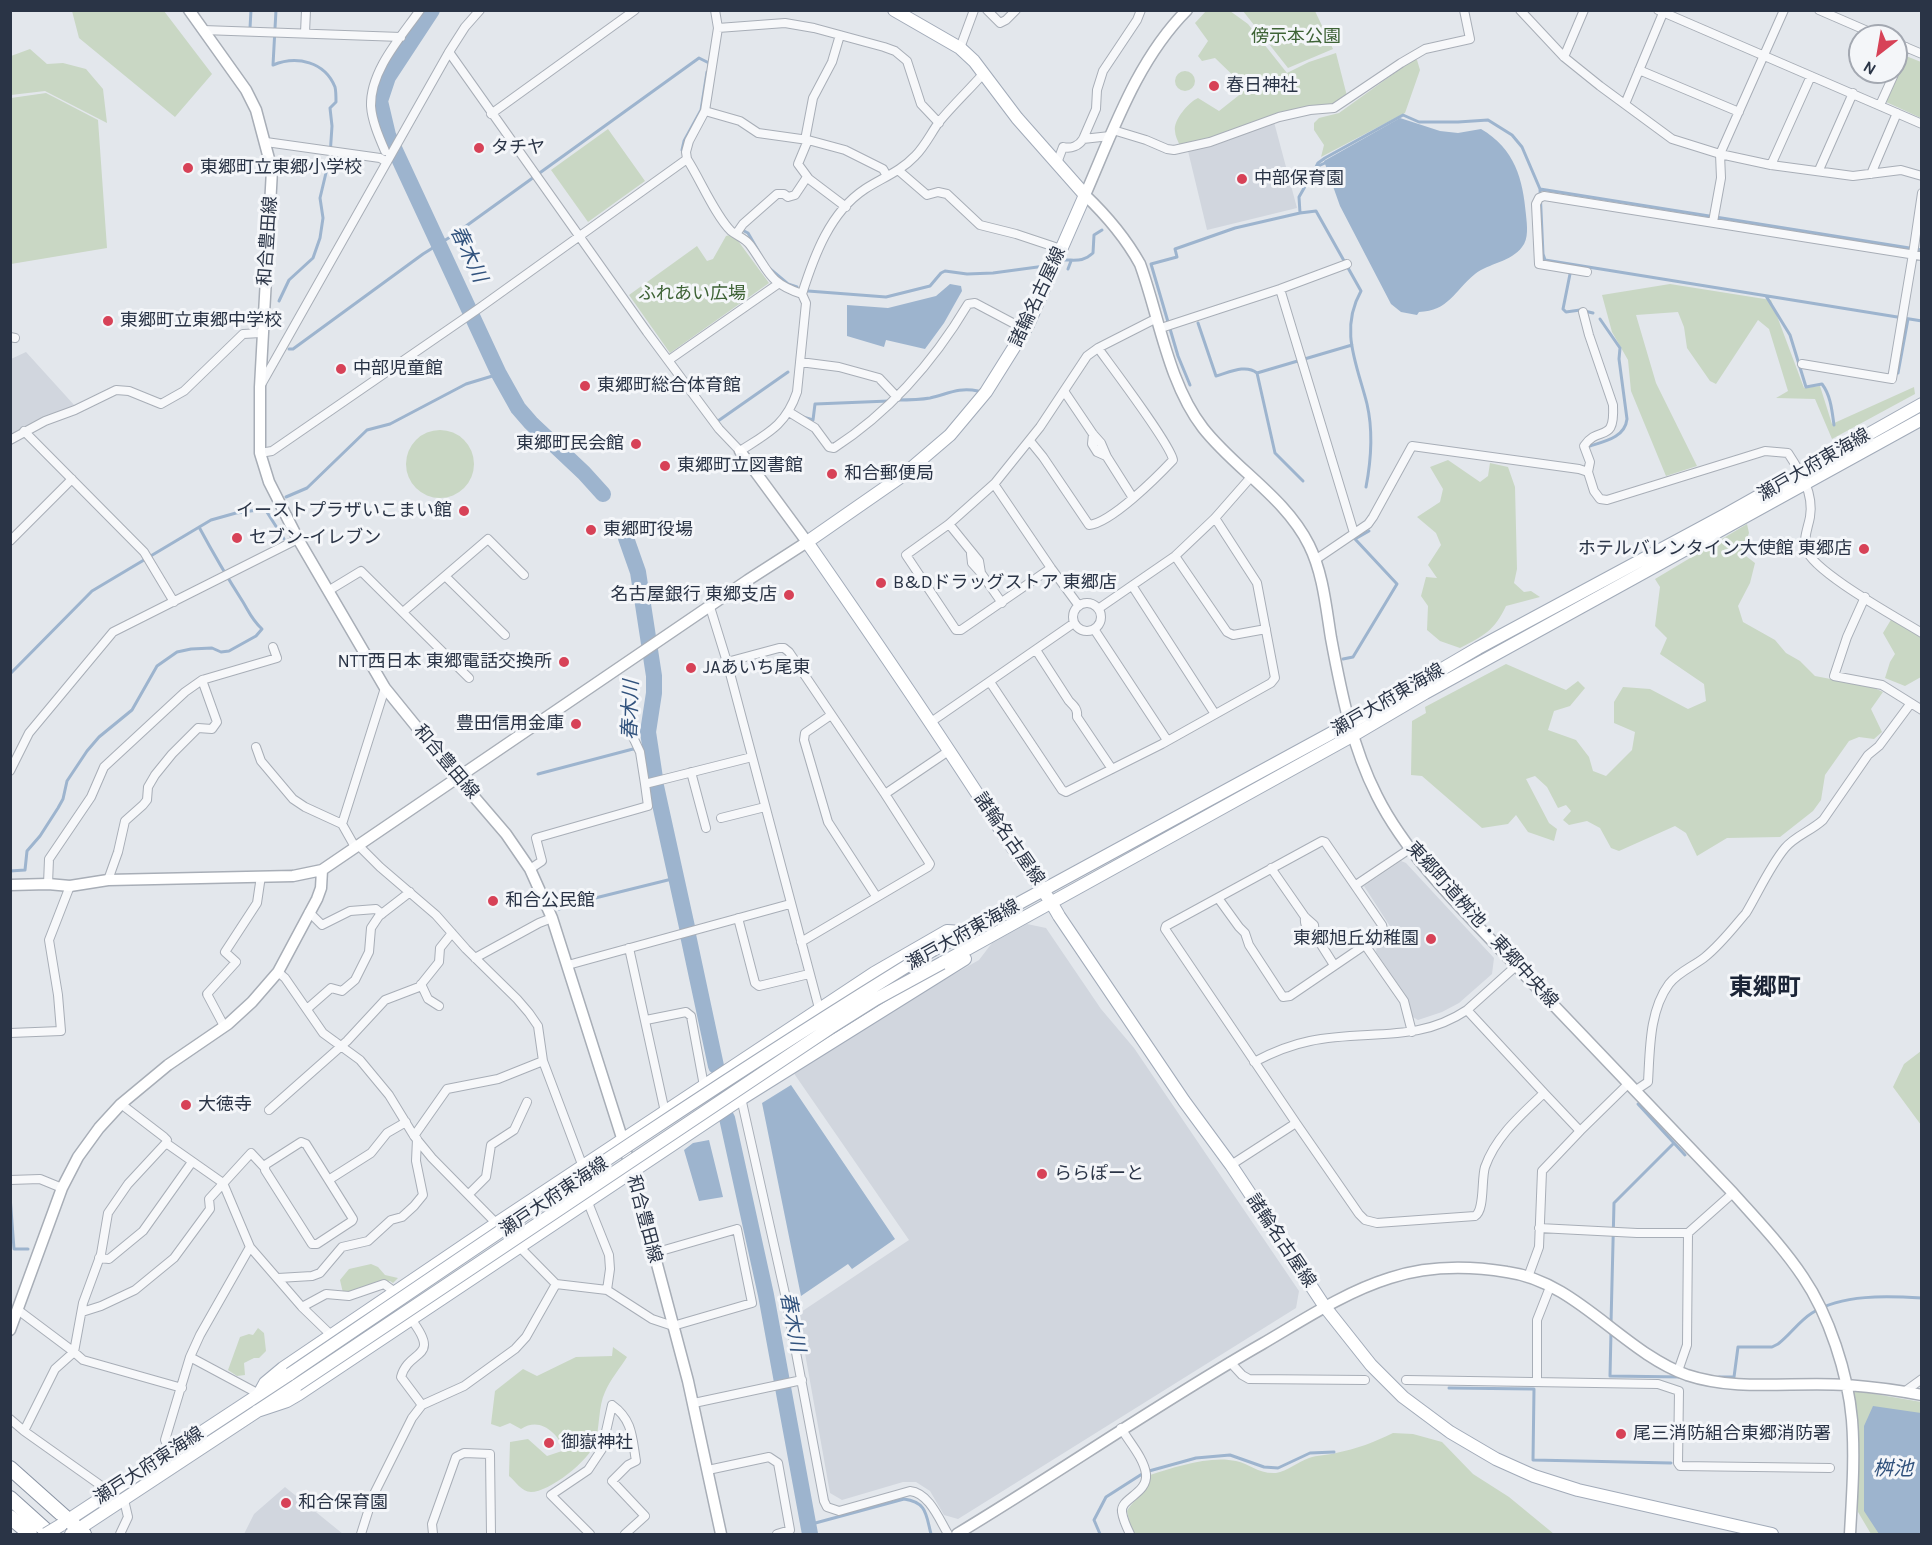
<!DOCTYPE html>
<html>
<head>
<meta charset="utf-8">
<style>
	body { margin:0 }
	#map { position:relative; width:1932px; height:1545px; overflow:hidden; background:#e3e7ec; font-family:Karla,sans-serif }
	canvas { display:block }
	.frame { position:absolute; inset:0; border:12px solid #2a3446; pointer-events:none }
	.north { position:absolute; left:1848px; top:24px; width:60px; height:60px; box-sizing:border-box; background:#f4f6f9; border:2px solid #a3a8b1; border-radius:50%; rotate:211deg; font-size:16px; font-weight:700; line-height:24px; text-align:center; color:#2a3446 }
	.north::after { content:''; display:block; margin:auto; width:21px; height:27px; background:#d74257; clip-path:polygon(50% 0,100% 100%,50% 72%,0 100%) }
</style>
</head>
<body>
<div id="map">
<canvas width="1932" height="1545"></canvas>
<div class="frame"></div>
<div class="north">N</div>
</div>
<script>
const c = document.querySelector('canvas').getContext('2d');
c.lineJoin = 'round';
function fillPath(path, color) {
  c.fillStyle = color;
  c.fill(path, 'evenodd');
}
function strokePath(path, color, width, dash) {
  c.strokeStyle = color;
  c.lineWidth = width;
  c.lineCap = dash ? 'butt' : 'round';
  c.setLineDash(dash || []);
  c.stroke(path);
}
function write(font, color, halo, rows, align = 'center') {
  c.font = font + ' Karla,"Noto Sans JP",sans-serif';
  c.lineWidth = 6;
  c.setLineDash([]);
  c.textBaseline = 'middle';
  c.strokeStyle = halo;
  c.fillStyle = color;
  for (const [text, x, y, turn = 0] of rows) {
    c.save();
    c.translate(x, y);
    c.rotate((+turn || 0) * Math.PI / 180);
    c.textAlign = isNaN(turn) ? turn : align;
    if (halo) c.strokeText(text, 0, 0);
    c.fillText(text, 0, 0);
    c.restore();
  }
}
const built = new Path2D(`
	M1274,122L1297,208L1207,230L1188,151L1217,144Z
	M26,352L75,406L11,437V359Z
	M1401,861L1406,863L1494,958L1492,974L1459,1003L1442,1012L1418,1020L1411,1016L1406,996L1376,952L1377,945L1395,934L1364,886Z
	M1027,924L1046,928L1101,1009L1134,1048L1299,1291L1296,1308L958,1519L944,1515L930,1491L916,1482H903L842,1500L830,1493L798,1314L909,1240L793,1072L903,1003L979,960L992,943Z
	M285,1487L343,1534H244L254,1514Z`);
const green = new Path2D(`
	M72,11H164L212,74L175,117L79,38Z
	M1206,11H1230L1248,24L1287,73L1309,62L1336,53L1347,96L1333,106L1180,146C1178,141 1175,136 1175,131C1173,120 1189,102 1198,98L1219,111L1243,92L1244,86L1215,58L1202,61L1198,56L1208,41L1195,23Z
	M1243,11H1315L1333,49L1288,68Z
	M30,49L47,64L63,63L86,69L103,89L107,123L45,91L11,95V56Z
	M1906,56L1921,62V118L1886,102Z
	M1414,59L1417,60L1420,70L1405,113L1321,157L1324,145L1314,130V123L1319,118L1339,113Z
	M1175 81a10 10 0 1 1 20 0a10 10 0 1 1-20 0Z
	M46,93L98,120L107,248L11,264V98Z
	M608,129L645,181L588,222L551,170Z
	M733,234L769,283L670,353L629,295L697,246L707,261L713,259L726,236Z
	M1670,284L1771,300L1804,388L1820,386L1832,424L1914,387L1915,394L1832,439L1815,399L1776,398L1788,391L1769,329L1758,320L1716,384L1710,381L1687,348L1684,327L1678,312L1636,315L1656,383L1697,466L1666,476L1631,391L1628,360L1612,332L1602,295Z
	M406 464a34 34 0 1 1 68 0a34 34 0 1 1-68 0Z
	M1448,460L1480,482L1488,476L1490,463L1508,467L1515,487L1517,569L1514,583L1524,592L1531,591L1540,597L1506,606C1494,631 1485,635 1460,648L1440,641L1427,630L1428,606L1421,596L1426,577L1437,578L1428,565L1441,545L1436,533L1417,517L1440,502L1443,489L1430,467Z
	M1747,524L1749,533L1742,553L1755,563L1750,583L1738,606L1743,622L1775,640L1786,653L1800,661L1815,676L1872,687L1883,692L1871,709L1882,732L1874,739L1859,737L1849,741L1825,775L1821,800L1813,811L1780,837L1727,838L1697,856L1686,833L1675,826L1619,851L1611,848L1600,828L1587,821L1569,825L1563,820L1571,811L1566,805L1558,808L1547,787L1535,776L1526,779L1549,823L1557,829L1554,841L1528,832L1516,815L1508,824L1482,828L1422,776L1411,775L1412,721L1426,713L1425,707L1506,664L1566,690L1578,681L1585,688L1570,706L1554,711L1548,730L1576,740L1589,757L1593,771L1606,776L1632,750L1635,732L1614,723V702L1623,687L1650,689L1688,709L1706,701L1704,684L1660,654L1667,638L1655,626L1660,587L1655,579Z
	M1892,618L1921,636V677L1905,686L1885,678L1890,662L1895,654L1883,633Z
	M1921,1048L1922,1125H1921L1893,1087L1904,1064L1921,1051Z
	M371,1264L378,1267L385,1275L398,1278L393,1283L390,1281L349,1295L343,1293L340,1280L349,1269Z
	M258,1328L264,1333L266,1351L259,1358H254L244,1363L245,1375L237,1376L228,1370L240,1337L249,1334L253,1335Z
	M613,1347L627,1357C620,1368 610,1380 605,1392C598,1407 600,1427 595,1443C589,1461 549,1492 531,1492C522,1492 515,1481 509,1476L510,1442L528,1439L547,1456L565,1450C557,1433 540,1416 521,1429L510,1423L500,1427L491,1424L495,1391L523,1369L537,1376L576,1357L612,1356Z
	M1852,1390L1921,1402V1534H1871L1858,1512Z
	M1393,1433L1413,1434L1442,1442L1473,1474L1509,1497L1554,1534H1132L1127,1511C1135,1497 1149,1493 1150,1475C1174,1467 1211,1455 1236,1461C1250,1464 1258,1474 1276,1473C1287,1471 1298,1462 1309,1458C1317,1455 1328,1455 1336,1453C1356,1449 1375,1442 1393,1433Z`);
const water = new Path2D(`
	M1400,118L1440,131L1458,133L1481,129C1515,149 1523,179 1526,215C1527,225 1529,239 1522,247C1511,262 1489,263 1475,274C1454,291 1449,311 1419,312L1417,315L1401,312L1391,304L1340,206L1324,161Z
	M950,284L961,286L962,291L944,323L925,349L886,340L884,347L847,336V305L888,308L936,296Z
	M791,1085L895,1239L852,1269L848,1264L801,1296L762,1103Z
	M709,1140L723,1197L699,1201L684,1150L693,1143Z
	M1873,1406L1921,1413V1534H1879L1864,1511V1426Z`);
const stream = new Path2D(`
	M276,10L273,65C297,55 325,62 335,87C336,91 336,97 336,102L330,108L332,126L330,156L320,198L323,218L320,238L313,258L289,280L279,301
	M250,28L251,10
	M682,150L684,141L701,110L707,72
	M1316,167L1318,163L1325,158L1403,115L1419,122H1458L1488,120L1512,135L1522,147L1540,189L1543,254L1545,260L1922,321
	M1540,189L1922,250
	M1300,213L1316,211L1361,291C1339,330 1357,364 1367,404C1373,430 1371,461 1366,487
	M742,230L748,233L759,252
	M1065,260C1077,260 1083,262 1093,253L1094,235L1102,230
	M769,268L788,284L797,287
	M1068,269L1071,261
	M1571,269L1563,309L1566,312L1580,310L1593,313
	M808,291L886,297L930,286L941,273L945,271L967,274L993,273L1045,266
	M1766,296L1790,335L1806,387L1822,384C1831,396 1832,411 1834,425
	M1198,323L1216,376C1230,372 1246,364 1257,373L1275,453L1303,481
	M289,349H293L423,254L455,234L699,58L709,63V65
	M1257,373L1352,345
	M1898,373L1908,319
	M1190,385L1178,356L1151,264L1177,257L1175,249L1235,228L1300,213L1299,197L1316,167L1325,163
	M896,400C907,400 919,400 930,398C948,394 958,387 978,391
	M803,417L813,420L815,404L889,401
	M718,421L788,372
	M1590,446C1606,441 1625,437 1627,419L1619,359L1620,348L1600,319
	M286,497L307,488L367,430L390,424L466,384L499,374
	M1343,659L1353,657L1397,584L1355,539L1369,531
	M10,674L92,591L211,520L236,513L265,509L284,539
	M538,774L633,749L651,750
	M10,871L25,870L27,851L40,836L58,808L63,799L67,781L87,751L99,737L132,710L157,666L177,652L191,649L212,648L221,652L229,651L256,636L262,629C252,620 249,612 243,602C227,577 213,553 199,527
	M559,909L575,903L676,878
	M1638,1104L1685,1155
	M10,1196L14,1249H28
	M1611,1323L1614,1203L1674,1143
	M1611,1332L1610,1376L1683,1377
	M1719,1377H1734L1738,1347H1772L1778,1344C1790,1335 1799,1321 1812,1313C1842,1294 1887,1296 1922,1298
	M1449,1388L1534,1389L1533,1460L1671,1463
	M1149,1471L1196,1458L1230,1455L1264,1467L1278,1468L1310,1453L1334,1452
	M808,1525L904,1499C927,1502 926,1515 931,1534
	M1100,1534L1094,1520L1106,1497L1142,1474`);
const river = new Path2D(`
	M432,10L388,77L380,101L388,135L499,374L518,408L531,423L584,473L603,494
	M626,538L638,572L654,676V693L648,732L655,778
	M656,786L687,927
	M688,935L716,1066
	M727,1118L766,1295L810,1534`);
const street = new Path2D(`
	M715,10L718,28L705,111L689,141L686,152L687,159C700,179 715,215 731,231C737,236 745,238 750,245C769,271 768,283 802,294
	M987,10L1000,23L1006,20L1016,10
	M1520,10L1564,57L1600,86L1672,139L1720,154L1771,165L1853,176L1901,170L1922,176
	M1658,10L1922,124
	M1819,10L1879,36
	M718,28L785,23L814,28L884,47L895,51L907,61L921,104L939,123
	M203,30L401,37
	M305,33L306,10
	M1896,43L1922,54
	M960,48L974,10
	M449,52L647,332L719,429L740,451C768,433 786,425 797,392L806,303L802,294C814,256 830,212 865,189C882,178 901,171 915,156C925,146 931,133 939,122C953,105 969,90 983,74
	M1564,57L1584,10
	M1896,69L1906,47
	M1639,70L1739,112
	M1625,104L1663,13
	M1880,105L1895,72
	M705,111L740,121L758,133L808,140L845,150L883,169L887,176
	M491,114L635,10
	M1113,130L1146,140L1167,149L1174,150L1210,142L1279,117L1310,110L1334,108L1401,63L1425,49L1470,39L1464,10
	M1083,139L1110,136
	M805,140L813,98L832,62L840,35
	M808,140L798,164L809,179L846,207
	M266,142L380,158L387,162
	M385,151C379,137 372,121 371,106C370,71 401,37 420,10
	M1057,163L1063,147C1071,149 1079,146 1083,139L1096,109L1097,90L1103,71L1137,20L1141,10
	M1771,165L1811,76
	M898,170L927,195L938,192L947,194L980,225L1016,234L1061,249
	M1819,170L1853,93
	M1871,174L1897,113
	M1713,222L1721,178L1720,154L1784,10
	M736,234L743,224L777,194H784L788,197L795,195L807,177
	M1587,272L1539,264L1536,204L1539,198L1544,196L1922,256
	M1280,289L1354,533
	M1583,312L1589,335L1613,405C1615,445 1599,424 1584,446L1590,462L1588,472
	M1161,328L1280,289L1347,264
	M10,337L15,338
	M669,360L778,284
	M800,362L839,367L879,378L897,397
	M1802,364L1892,379L1913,254L1922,193
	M262,383L449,52L465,27L480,10
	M1064,391L1093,434L1101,443L1107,457L1133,498
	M789,412L815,428L829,447L834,448C891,411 934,361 968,304L975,303L1026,330
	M24,431L144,552L174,602
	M1093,434L1092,444L1097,452L1106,456
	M10,440L45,421L75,410L116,390L129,391L161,404L184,391L243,334L261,333
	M1030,441L1043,457L1089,525C1111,523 1157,477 1173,460C1171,445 1111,366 1098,348
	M260,453L272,451L478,309L687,159
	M994,484L1051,568
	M949,524L979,561L981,573L1002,603
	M10,541L72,479
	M971,554L972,563L981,573
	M1175,556L1227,632L1233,635L1266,629
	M1315,560L1368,524L1373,517L1412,446L1579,469L1588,472L1594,491L1600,499L1607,500L1765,451L1788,453C1801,473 1814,493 1810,517C1808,528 1803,538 1806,549C1813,572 1898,618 1922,633
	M445,576L505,635
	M1133,587L1215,714
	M328,591L361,571L469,678
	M1865,597L1847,637L1834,676L1882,685L1922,710
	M1073 617a14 14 0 1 1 28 0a14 14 0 1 1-28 0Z
	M1079,606L1051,568L961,630H956L906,555L949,524L995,483L1040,427L1087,356L1098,348L1157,318
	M710,607L727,662L820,1012
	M1098,609L1175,556L1215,518L1251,477
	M403,612L488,539L524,575
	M1094,629L1167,740
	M1036,650L1069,701C1074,706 1078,709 1077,717L1112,769
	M727,662L779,648H784L789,652L885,794L930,864L928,867L801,942
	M202,680L277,658L273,647
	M990,682L1062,790L1066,792L1162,744L1271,683L1275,678L1257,583L1215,518
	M831,715L805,733L804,740L828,822L876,896
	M931,722L1074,623
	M632,735L640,752L645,784
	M256,747L261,761L293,799L305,807L342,824L355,847
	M10,771L29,733L113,632L298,539
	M691,772L706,828
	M885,794L950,750
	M721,818L765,807
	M342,824L385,688
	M358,845L380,867L436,915L466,949L517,999L529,1013L538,1026L543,1061L583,1167
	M1271,868L1305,917L1314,925L1315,935L1334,965
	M530,869L542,861L536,838L648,806L645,784L752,757
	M48,884L49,859L91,797L104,767L185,692L202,680L217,722L212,729L198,728L172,754L155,775L148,787L147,800L143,805L125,821L118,852L108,880
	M1356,885L1411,848
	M1218,898L1239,927L1245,933L1249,945L1283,997L1290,996L1381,934L1383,929L1382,925L1325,842L1322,841L1166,926L1165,929L1296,1123
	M309,912L322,925L350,911L376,909L382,914
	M1305,917C1304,925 1308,931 1315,935
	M738,918L755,983L759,986L809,974
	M1365,945L1404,1001L1412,1032
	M629,948L665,1112
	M475,958L539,923L552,918
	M568,965L790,904
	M278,972L285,978L323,1033L360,1060L389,1095L414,1136L432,1158L556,1284L607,1290L652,1319L673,1326L752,1303L737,1229L654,1253
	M421,984L428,999L439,1006
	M307,1009L331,988L342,991L355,980L369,952L371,928L379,916L410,892
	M1467,1010L1516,966
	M646,1020L686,1012L691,1016L704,1086
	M224,1026L207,994L236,962L225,952L257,903L261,876
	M10,1033L61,1031L58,995L49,940L70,886
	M1254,1062C1273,1052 1290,1045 1310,1041C1367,1029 1416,1044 1467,1010L1544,1093
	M735,1071L785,1294L824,1501L827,1507L839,1511L910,1491C929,1493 939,1519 948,1534
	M1636,1090L1648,1082C1650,1050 1649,1011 1669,984C1678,972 1694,966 1705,957C1721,944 1733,928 1746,913C1758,893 1770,866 1785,848C1795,836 1811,831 1823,820L1868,755L1879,746L1911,703
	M121,1104L164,1137L167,1140L166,1143L223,1183L250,1247L200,1335L190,1357L165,1440L171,1453
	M269,1110L347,1041L385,1000L419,987L439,962L440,948L452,933
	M414,1136L447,1089L498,1079L543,1061
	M301,1142L306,1144L353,1219L352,1221L317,1244H312L265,1170V1165Z
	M1231,1165L1296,1123L1359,1214L1365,1220L1377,1223L1475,1216C1485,1210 1481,1180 1485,1167C1496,1136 1521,1115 1544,1093L1580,1131
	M330,1179L371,1153L387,1133L406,1122
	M10,1180L40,1179L62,1188
	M469,1194L486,1177L491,1145L514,1130L527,1102
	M587,1200L609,1255L610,1269L607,1290
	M1539,1228L1637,1233H1688L1733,1193
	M250,1247L302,1307L326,1294L349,1296L384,1284L395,1292
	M99,1258L109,1259L143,1231L192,1162
	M1528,1277L1539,1247L1542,1171L1580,1131L1628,1084
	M278,1278L312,1276L320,1273L342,1247L368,1241L391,1220L402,1217L414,1206L423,1195L416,1161L417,1139
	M302,1307L331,1335
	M18,1310L74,1352L83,1303L101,1254L108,1213L128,1184L166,1143
	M82,1312L101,1306L135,1290L174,1258L210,1209L209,1199L251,1153L265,1168
	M411,1319C442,1360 409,1348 401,1377L422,1405
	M190,1357L259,1394
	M1230,1362L1242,1375L1249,1379L1365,1380
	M1678,1371L1687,1345L1688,1233
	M1406,1380L1658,1384L1679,1391L1678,1463L1680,1466L1830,1468
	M1537,1382V1320L1550,1287
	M1904,1392L1922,1379
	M694,1403L802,1380
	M10,1419L24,1431
	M1121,1428C1129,1442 1144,1458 1146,1474C1148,1494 1120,1498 1122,1512C1123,1519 1127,1528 1130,1534
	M708,1470L769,1457L778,1463L790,1530L777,1534
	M110,1492L24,1431L55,1369L74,1352L83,1360L182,1388
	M120,1534L128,1517L124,1500
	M361,1534L373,1496L412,1418L422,1405L464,1386L515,1349L526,1337L556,1284
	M433,1534L432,1524L456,1457L464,1453L490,1454L491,1534
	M590,1534L551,1495L588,1470L602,1449L612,1405C633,1420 632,1438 636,1461L628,1465L612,1481L645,1516L625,1534`);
const secondary = new Path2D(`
	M189,10L246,90L256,110L272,170L260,387V453L269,482L298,539L385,688L458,778L506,834L530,869L552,918L623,1141L654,1253L688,1381L721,1534
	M1187,10C1137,60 1113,131 1085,195C1107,216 1125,237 1140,264C1159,316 1168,383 1203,428C1235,469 1285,497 1309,545C1323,573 1326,607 1331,638C1341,692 1352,747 1377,796C1409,860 1472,919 1521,971C1591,1045 1662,1119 1733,1193C1757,1220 1783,1247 1803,1277C1829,1315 1848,1374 1852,1420C1855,1458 1852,1496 1850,1534
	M10,885L48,884L70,886L108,880L293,876L322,870L748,580L807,542L740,451
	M10,1330L62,1188L78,1157L99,1128L121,1104L168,1065L228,1024L252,1002L278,972L317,899L321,888L322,870
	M957,1534C1060,1472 1157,1404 1262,1344C1303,1320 1345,1292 1390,1278C1427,1266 1470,1266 1507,1272C1576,1281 1623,1352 1687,1375C1738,1392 1794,1381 1847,1385C1872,1387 1897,1390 1922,1395`);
const primary = new Path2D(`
	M894,10L960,48L974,61L1017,118L1085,195L1028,325L986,392L950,435L902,476L807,542C873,637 938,732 1000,829C1019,859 1042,885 1059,916L1184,1101L1231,1165L1325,1307L1371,1365L1403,1397L1450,1432L1496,1459L1534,1476L1578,1490L1772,1534
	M933,950L1350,723L1478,648L1725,515L1922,404
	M942,963L1352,736L1425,693L1922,419
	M259,1394L265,1383L283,1368L497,1223L874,973L947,931L963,932
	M257,1411L287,1401L299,1394L741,1099L965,959
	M62,1524L290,1374
	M71,1534L297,1385`);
const highway = new Path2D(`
	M10,1468L84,1534
	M10,1498L50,1534
	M10,1517L30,1534`);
const primaryBridge = new Path2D(`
	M290,1374C502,1230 714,1084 933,950
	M297,1385L830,1028L876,999L942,963
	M46,1534L61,1525`);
const markers = [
	[1214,86,6,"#d74257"],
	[479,148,6,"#d74257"],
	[188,168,6,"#d74257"],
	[1242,179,6,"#d74257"],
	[108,321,6,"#d74257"],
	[341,369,6,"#d74257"],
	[585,386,6,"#d74257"],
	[636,444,6,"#d74257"],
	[665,466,6,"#d74257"],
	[832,474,6,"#d74257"],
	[464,511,6,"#d74257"],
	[591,530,6,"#d74257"],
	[237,538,6,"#d74257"],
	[1864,549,6,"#d74257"],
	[881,583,6,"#d74257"],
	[789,595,6,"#d74257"],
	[564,662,6,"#d74257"],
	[691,668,6,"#d74257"],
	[576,724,6,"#d74257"],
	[493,901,6,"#d74257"],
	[1431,939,6,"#d74257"],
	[186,1105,6,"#d74257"],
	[1042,1174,6,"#d74257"],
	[1621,1434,6,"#d74257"],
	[549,1443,6,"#d74257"],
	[286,1503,6,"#d74257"]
];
const parkNames = [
	["傍示本公園",1296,37],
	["ふれあい広場",692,294]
];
const poiNames = [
	["春日神社",1226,86],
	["タチヤ",491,148],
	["東郷町立東郷小学校",200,168],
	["中部保育園",1254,179],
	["東郷町立東郷中学校",120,321],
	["中部児童館",353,369],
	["東郷町総合体育館",597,386],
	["東郷町民会館",624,444,"right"],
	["東郷町立図書館",677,466],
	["和合郵便局",844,474],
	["イーストプラザいこまい館",452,511,"right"],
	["東郷町役場",603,530],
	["セブン-イレブン",249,538],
	["ホテルバレンタイン大使館 東郷店",1852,549,"right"],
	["B&Dドラッグストア 東郷店",893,583],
	["名古屋銀行 東郷支店",777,595,"right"],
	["NTT西日本 東郷電話交換所",552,662,"right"],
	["JAあいち尾東",703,668],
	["豊田信用金庫",564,724,"right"],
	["和合公民館",505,901],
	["東郷旭丘幼稚園",1419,939,"right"],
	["大徳寺",198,1105],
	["ららぽーと",1054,1174],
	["尾三消防組合東郷消防署",1633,1434],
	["御嶽神社",561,1443],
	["和合保育園",298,1503]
];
const streetNames = [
	["和合豊田線",268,241,-86],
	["諸輪名古屋線",1038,297,-65],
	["瀬戸大府東海線",1814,465,-30],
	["瀬戸大府東海線",1388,700,-30],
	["和合豊田線",446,762,50],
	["諸輪名古屋線",1009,839,55],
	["東郷町道桝池・東郷中央線",1482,925,48],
	["瀬戸大府東海線",963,935,-29],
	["瀬戸大府東海線",554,1197,-34],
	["和合豊田線",644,1219,75],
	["諸輪名古屋線",1281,1241,56],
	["瀬戸大府東海線",149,1466,-33]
];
const waterNames = [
	["春木川",468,254,65],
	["春木川",631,710,-88],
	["春木川",792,1322,79],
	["桝池",1893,1469]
];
const districtNames = [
	["東郷町",1765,988]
];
fillPath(built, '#d1d6de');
fillPath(green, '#c9d7c4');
fillPath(water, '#9db4ce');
strokePath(stream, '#9db4ce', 3);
strokePath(river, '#9db4ce', 16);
strokePath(street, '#a8aeb7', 10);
strokePath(secondary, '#a8aeb7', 13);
strokePath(primary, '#a2abb9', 14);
strokePath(highway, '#8a94a4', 16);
strokePath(street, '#f7f8fa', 8);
strokePath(secondary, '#fff', 10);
strokePath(primary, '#fff', 12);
strokePath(highway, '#fff', 14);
strokePath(primaryBridge, '#a2abb9', 14, []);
strokePath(primaryBridge, '#fff', 12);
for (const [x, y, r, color] of markers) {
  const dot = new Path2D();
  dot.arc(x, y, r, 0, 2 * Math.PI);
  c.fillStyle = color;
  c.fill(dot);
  strokePath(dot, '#f4f6f9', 2);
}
write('18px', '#3e6336', '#f4f6f9', parkNames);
write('18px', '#2a3446', '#f4f6f9', poiNames, 'left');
write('18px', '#2a3446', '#f4f6f9', streetNames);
write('italic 20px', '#31527d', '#f4f6f9', waterNames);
write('bold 24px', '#1c2537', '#f4f6f9', districtNames);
</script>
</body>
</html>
